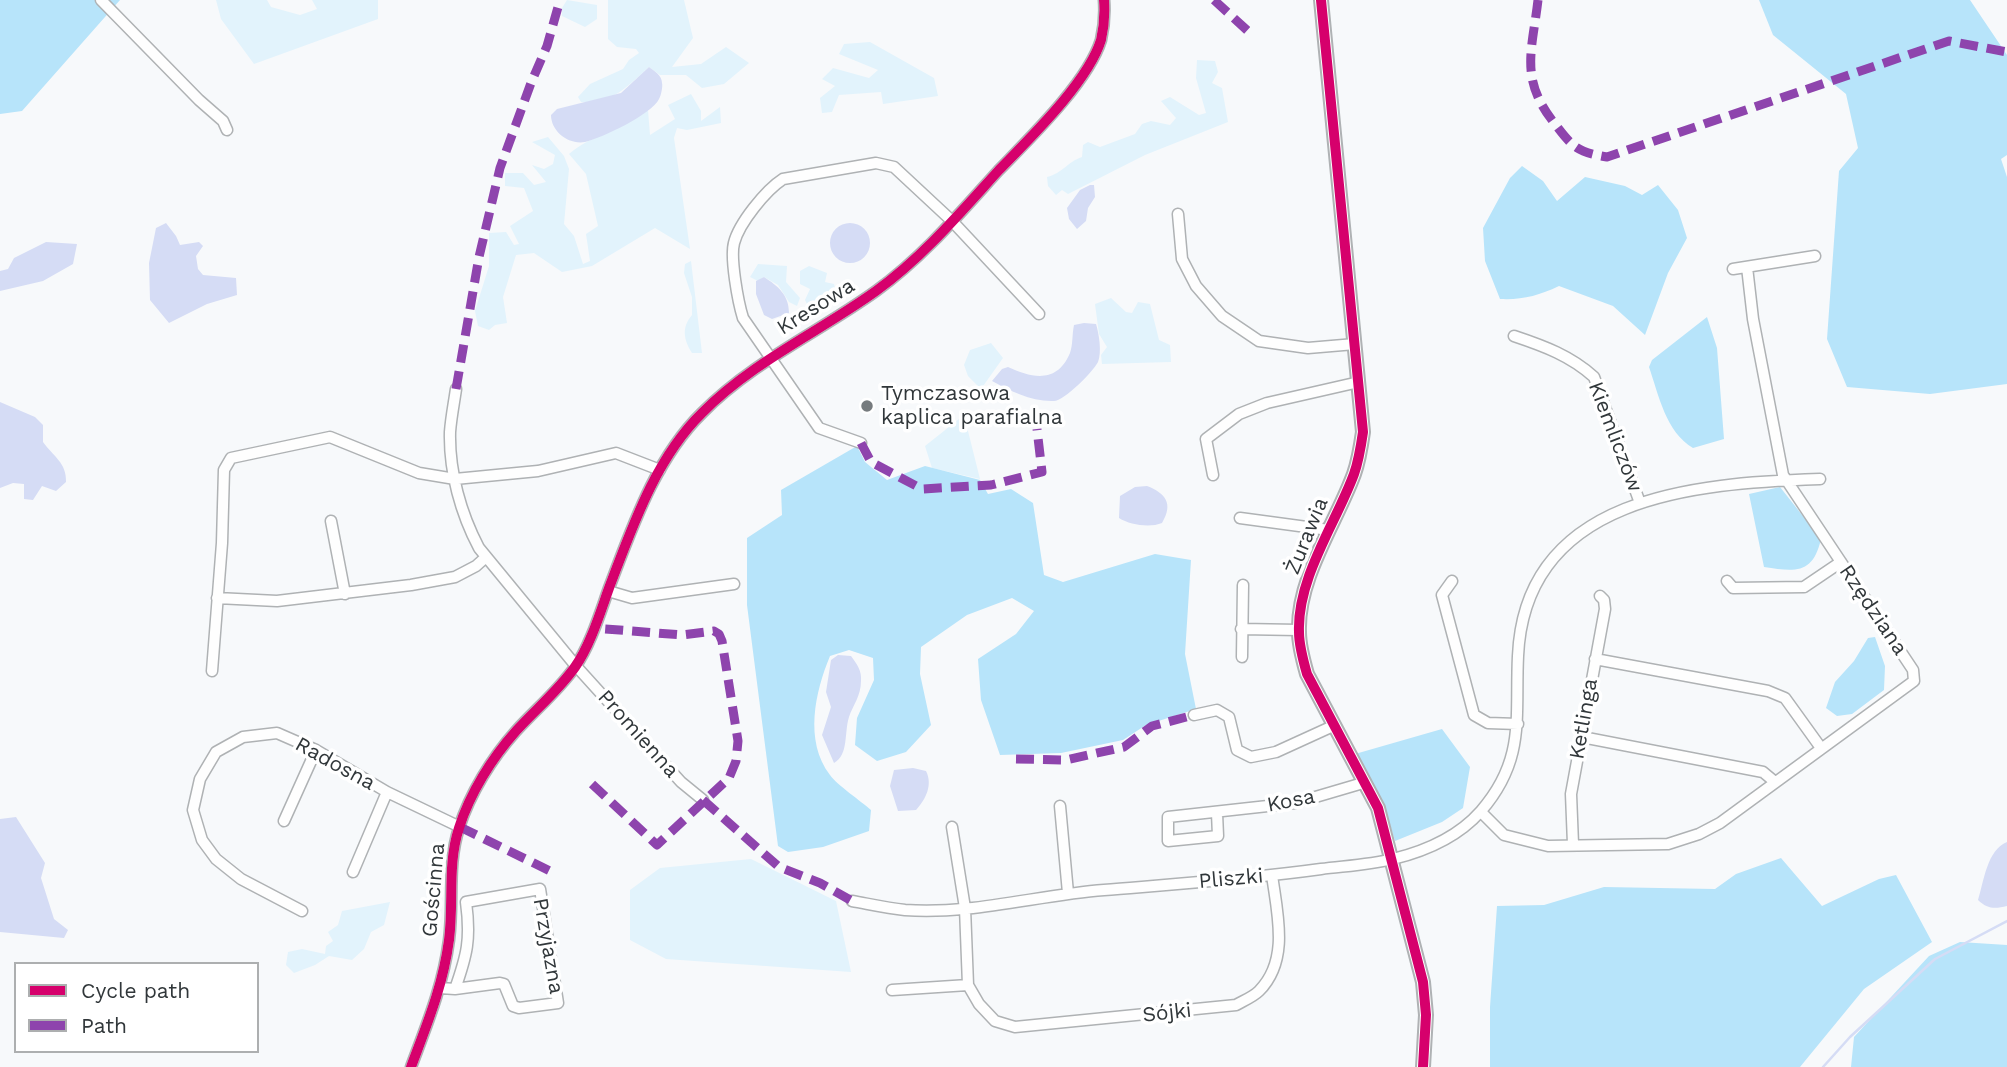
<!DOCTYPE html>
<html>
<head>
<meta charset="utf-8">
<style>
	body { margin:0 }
	#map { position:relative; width:2007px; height:1067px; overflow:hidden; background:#f7f9fb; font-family:"Work Sans",sans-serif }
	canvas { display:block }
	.legend { position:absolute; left:14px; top:962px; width:245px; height:91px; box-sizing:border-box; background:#fff; border:2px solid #adafb0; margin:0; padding:9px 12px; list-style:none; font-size:21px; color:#31373a }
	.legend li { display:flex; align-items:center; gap:14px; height:35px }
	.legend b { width:35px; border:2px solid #adafb0 }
</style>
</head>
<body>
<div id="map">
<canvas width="2007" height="1067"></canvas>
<ul class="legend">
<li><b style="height:9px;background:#d6006c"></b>Cycle path</li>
<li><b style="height:9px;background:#8e44ad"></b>Path</li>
</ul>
</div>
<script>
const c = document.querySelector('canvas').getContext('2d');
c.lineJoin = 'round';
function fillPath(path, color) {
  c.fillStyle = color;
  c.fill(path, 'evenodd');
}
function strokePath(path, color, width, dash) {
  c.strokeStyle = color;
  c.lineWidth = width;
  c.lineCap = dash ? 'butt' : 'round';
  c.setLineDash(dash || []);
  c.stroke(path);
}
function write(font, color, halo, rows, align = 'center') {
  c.font = font + ' "Work Sans",sans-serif';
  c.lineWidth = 7;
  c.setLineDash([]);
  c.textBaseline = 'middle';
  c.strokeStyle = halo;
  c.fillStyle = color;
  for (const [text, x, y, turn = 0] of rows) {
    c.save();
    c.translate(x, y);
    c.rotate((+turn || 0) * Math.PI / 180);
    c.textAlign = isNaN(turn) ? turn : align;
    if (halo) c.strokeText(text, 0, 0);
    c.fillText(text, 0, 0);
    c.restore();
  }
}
const green = new Path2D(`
	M216,0H267L271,7L300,15L317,9L312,0H378V19L254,64L221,19Z
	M567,0L597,5V19L585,27L562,16V8Z
	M608,0H684L693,38L672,67L701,64L726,47L749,63L724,84L702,88L686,75H660L649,67C629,85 610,106 581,102L578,97L590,84L623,69L629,60L639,53L636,49L617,47L608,39Z
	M870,42L934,78L938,96L883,104L881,92L839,95L832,112L822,113L820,98L835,86L822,79L833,68L869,78L878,70L839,54L844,44Z
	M1197,60L1215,61L1218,72L1212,83L1222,88L1228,122L1145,155L1068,194L1062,190L1056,195L1048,186L1047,177C1063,173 1067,162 1082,157L1083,145L1088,142L1100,147L1135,134L1142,124L1151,121L1170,125L1176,118L1161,101L1170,97L1199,115L1206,113L1196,78Z
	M691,94L701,111V121L720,107L721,123L687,130L677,128L674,138L690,249L655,228L592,266L562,272L534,253L516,255L503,297L507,323L495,325L489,330L478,326L475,311L489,266V233L506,232L514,245L519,244L510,226L533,211L524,188L505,186V173H523L534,185L546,182L532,165L544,169L553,164L555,155L532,142L548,137L564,156L569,169L564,224L574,236L583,264L590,261L586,234L598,226L586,174L569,154C592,135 623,127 648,110L650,135L675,119L668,105Z
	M691,261L702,353H692C684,340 681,328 692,315V297L684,273L685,264Z
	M758,264L787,266L786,282L800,298L797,306L789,302L778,285L764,277L758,281L750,277Z
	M809,266L827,273L825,282L834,284L836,293L831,296L834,303L817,313L810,310L805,300L810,289L800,284V271Z
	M1111,298L1126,312L1132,313L1138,302L1150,304L1159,340L1170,345L1171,362L1102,364L1101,355L1107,347L1099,334L1095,304Z
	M991,343L1003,358L981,389L968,376L964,365L970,350Z
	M964,415L980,479L932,468L925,446Z
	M751,859L836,901L851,972L666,959L630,940V890L660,868Z
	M390,902L384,925L371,932L364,949L352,960L329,956L315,965L294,973L286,965L288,952L302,949L325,954L326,946L333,941L328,932L338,925L342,911Z`);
const forest = new Path2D(`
	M0,0H120L22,111L0,114Z
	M1759,0H1970L2007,55V155L2001,159L2007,177V384L1930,394L1847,387L1827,339L1839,171L1858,148L1846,94L1773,35Z
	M1522,166L1543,181L1557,201L1585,177L1625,186L1642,195L1658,185L1678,210L1687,238L1668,273L1645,335L1613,306L1559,286C1538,296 1522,300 1500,299L1485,261L1483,228L1510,178Z
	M1707,317L1717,348L1724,439L1693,448C1666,432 1659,396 1649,367L1652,360Z
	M857,446L865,462L887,480L925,466L980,480L988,494L1011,489L1033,503L1044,575L1063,582L1155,554L1191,560L1185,654L1196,709L1146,725L1123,740L1061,753L1000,755L981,700L978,659L1016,634L1034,611L1012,598L967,615L921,647L920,674L931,725L906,752L877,761L855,745L857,718L874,680L873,658L849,650L830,656C815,692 804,741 830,775C837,785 861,801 871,810L869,831L823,847L788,852L778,846L747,605V538L782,515L781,490Z
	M1780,487L1821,539C1813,574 1796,572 1764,567L1749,494Z
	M1875,637L1885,666L1884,690L1852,714L1837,716L1826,708L1835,682L1854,661L1868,638Z
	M1442,729L1470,767L1463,808L1442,822L1395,841L1383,802L1355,754Z
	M1781,858L1822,906L1879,879L1896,875L1932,942L1864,989L1800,1067H1490V1007L1497,906L1544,905L1604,887L1715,889L1736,874Z
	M1960,942L2007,945V1067H1851L1854,1037L1929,956Z`);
const water = new Path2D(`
	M649,67C654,71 662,75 662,83C663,86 661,96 659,99C652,114 602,138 585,142C568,145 551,131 551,115L557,109L621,93Z
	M1090,185H1094L1095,197L1088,208L1086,221L1077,229L1069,219L1067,208L1080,190Z
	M830 243a20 20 0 1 1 40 0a20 20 0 1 1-40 0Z
	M166,223L176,236L180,245L199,242L203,246L196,256L198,269L203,275L236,278L237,295L207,304L169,323L150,300L149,263L156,228Z
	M46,242L77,244L73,264L43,281L0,291V271L8,269L14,258Z
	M764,277C778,286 789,295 789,313L772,319L764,315L756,294V281Z
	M1084,323L1096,324C1099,334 1102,352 1098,362C1093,372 1064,401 1054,401C1032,402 1010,391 992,381L1002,369L1008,367C1032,378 1057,384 1070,353C1073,345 1072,334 1074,325Z
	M0,402L35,417L43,425V442C53,456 67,463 66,482L56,491L42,486L33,500L24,499V484L13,483L0,488Z
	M1147,486C1165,493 1174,503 1162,523C1150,528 1130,525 1119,518L1120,496L1135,487Z
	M838,655L851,656C857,664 862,671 861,681C861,696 853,705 849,717C844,732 849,755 834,763L822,735L831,707L826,692L831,660Z
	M913,768L926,771C933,785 926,799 916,810L898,811L890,786L894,770Z
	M16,817L45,863L41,878L54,919L68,930L64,938L0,932V819Z
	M2007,842V906C1995,909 1987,909 1978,900C1984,881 1987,850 2007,842Z`);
const stream = new Path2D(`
	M1823,1067L1850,1037L1935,959L2007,921`);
const minor = new Path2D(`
	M101,0L199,100L223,121L227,130
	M1178,214L1182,259L1196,286L1222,316L1259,341L1308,348L1355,344
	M1733,269L1815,256
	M1514,336C1544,346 1571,356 1594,377L1640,503
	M456,389C454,403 451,418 450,432C449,472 461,514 479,548L576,666L681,782L703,800
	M861,443L819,428L743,318C738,302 730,258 734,243C739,223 766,190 783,179L876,163L894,167L952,221L1039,314
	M1213,475L1206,439L1239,414L1267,403L1359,382
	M1240,518L1329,530
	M331,521L345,594
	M1452,581L1442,595L1474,715L1488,723L1518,724
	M1727,581L1733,588L1804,587L1841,562
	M608,591L632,598L734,584
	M217,598L277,601L411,585L455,577L476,566L486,557
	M1241,629L1299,630
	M1242,657L1243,585
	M1595,659L1768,691L1785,698L1821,748
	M212,671L222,543L224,470L231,458L330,437L419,473L455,479L538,471L616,453L660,470
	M1194,715L1217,710L1229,717L1237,750L1251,757L1276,752L1333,726
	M1582,737L1763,772L1775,782
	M1060,806L1068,893
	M1481,812L1504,835L1548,846L1668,844L1699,834L1720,823L1914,681L1913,670L1783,475L1753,319L1747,267
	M1217,813L1218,836L1168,841V817L1295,803L1363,783
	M284,821L316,750
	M952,827L965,908L968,985L979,1004L995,1021L1015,1027L1236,1005C1243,1001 1253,997 1259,991C1290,960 1277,913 1272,875
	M1573,844L1571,794L1605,609L1604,600L1600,596
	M353,872L387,792
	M852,901C869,904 887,908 905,910C971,915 1038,895 1104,890C1176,884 1249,879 1321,869C1344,866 1369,865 1393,859C1426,851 1459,836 1481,811C1526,759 1515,717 1518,656C1525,496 1695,483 1820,479
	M302,911L241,879L216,859L202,840L193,810L200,779L216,752L243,737L277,733L316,750L387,792L460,827
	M440,988L455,989C467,955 471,939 466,902L540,889L558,1003L519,1008L513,1006L504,984L500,983L455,989
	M892,990L968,985
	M411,1067C427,1024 443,986 449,940C454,902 447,865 459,828C470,793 492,758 516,731C535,710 558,691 575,667C590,646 600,613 609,588C632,528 655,459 702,413C752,362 819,332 876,291C923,257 960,213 999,170C1030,138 1088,82 1101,40C1104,27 1105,13 1104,0`);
const tertiary = new Path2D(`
	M1321,0L1363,432C1361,446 1359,460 1354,474C1336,523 1297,578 1299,632C1299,646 1303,660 1307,674L1378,808L1423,982L1426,1015L1423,1067`);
const quiet = new Path2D(`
	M1214,0L1249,32
	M1538,0C1532,52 1519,79 1555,124C1573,148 1578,152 1607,157L1949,41L2007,52
	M456,389L479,257L500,168L531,83L547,46L560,0
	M861,443L871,462L922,489L991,485L1042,472L1037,429
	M1016,759L1066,760L1124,747L1152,726L1194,715
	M592,784L657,845L729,778L736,761L738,741L722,641L719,634L714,631L682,635L594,628
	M703,800L779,867L820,883L852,901
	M460,827L550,871`);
const cycleway = new Path2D(`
	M1321,0L1363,432C1361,446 1359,460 1354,474C1336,523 1297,578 1299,632C1299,646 1303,660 1307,674L1378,808L1423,982L1426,1015L1423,1067
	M411,1067C427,1024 443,986 449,940C454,902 447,865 459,828C470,793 492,758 516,731C535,710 558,691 575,667C590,646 600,613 609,588C632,528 655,459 702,413C752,362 819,332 876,291C923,257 960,213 999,170C1030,138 1088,82 1101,40C1104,27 1105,13 1104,0`);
const markers = [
	[867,406,7,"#767b7e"]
];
const streetNames = [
	["Kresowa",816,307,-32],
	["Kiemliczów",1615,437,69],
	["Żurawia",1307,536,-68],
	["Rzędziana",1873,610,56],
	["Ketlinga",1584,719,-80],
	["Promienna",638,734,48],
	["Radosna",335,764,29],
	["Kosa",1291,801,-11],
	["Pliszki",1231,879,-5],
	["Gościnna",434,890,-85],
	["Przyjazna",548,946,80],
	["Sójki",1167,1013,-6]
];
const poiNames = [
	["Tymczasowa",881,394],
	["kaplica parafialna",881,418]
];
fillPath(green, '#e2f3fc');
fillPath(forest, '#b7e4fa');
fillPath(water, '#d5dcf5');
strokePath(stream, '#d5dcf5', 2.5);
strokePath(minor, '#afb2b4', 13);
strokePath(tertiary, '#afb2b4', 16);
strokePath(minor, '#fefefe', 10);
strokePath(tertiary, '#fefefe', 12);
strokePath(quiet, '#8e44ad', 9, [18, 9]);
strokePath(cycleway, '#d6006c', 10);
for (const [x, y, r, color] of markers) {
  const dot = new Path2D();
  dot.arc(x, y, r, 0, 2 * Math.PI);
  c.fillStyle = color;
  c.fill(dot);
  strokePath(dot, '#fff', 2.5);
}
write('21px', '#31373a', '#fff', streetNames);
write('21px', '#31373a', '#fff', poiNames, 'left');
</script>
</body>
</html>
